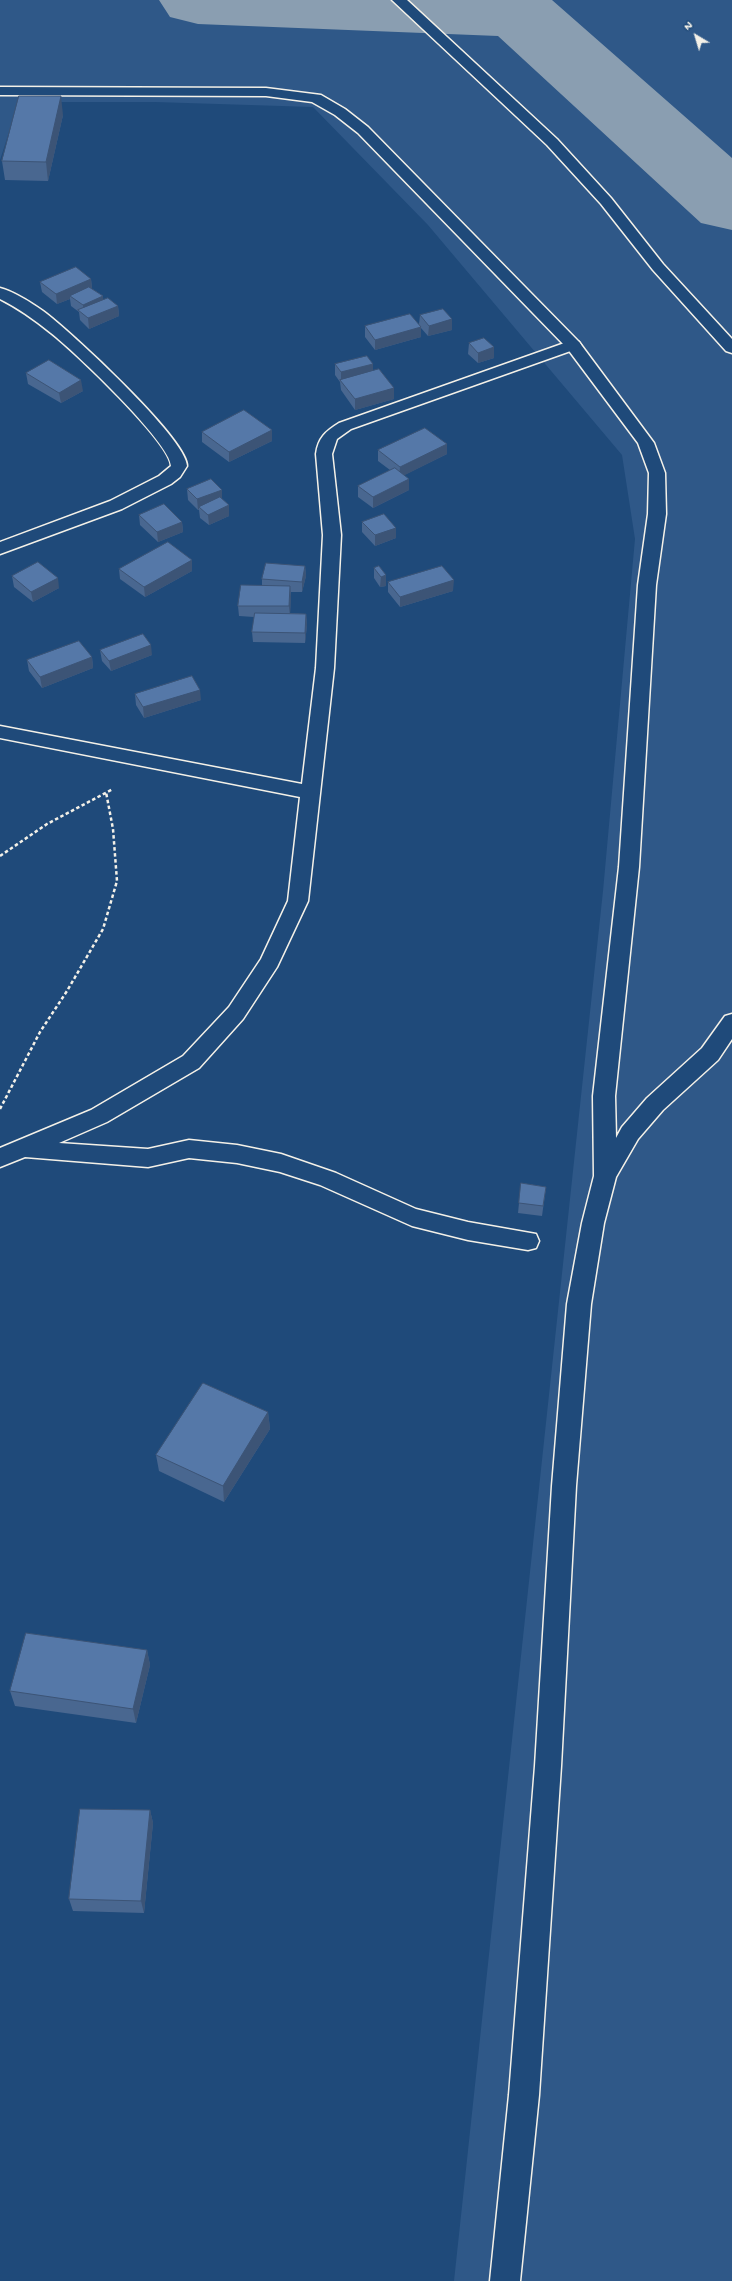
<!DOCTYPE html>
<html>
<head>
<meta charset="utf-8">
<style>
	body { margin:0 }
	#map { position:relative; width:732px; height:2281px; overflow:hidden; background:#1f4a7a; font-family:"Gochi Hand",sans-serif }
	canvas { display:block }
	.north { position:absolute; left:676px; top:16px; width:40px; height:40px; -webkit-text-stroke:3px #1f4a7a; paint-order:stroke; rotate:322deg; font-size:11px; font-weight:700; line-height:16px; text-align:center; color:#f4f1e8 }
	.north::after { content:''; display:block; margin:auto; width:14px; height:18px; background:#f4f1e8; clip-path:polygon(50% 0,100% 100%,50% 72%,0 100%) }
</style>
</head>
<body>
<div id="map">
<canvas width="732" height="2281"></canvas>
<div class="north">N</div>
</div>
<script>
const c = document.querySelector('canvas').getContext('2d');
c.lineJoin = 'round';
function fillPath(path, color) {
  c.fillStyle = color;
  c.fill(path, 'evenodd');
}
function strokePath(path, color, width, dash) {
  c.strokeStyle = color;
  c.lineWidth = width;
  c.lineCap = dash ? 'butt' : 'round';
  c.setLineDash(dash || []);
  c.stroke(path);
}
const built = new Path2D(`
	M0,0H732V2281H454L603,891L635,539L622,455L428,225L313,107L155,102H19L0,160Z`);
const taxiway = new Path2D(`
	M159,0H552L732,158V230L701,223L498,36L198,24L170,17Z`);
const path = new Path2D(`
	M0,856L47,824L113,789
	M0,1109L40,1032L67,991L103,929L117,881L113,829L106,792`);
const lane = new Path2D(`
	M392,0H407L557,139L611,198L663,264L732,339V353L726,351L653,270L601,204L547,145Z
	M0,87L266,88L321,95L345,109L368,127L579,342L654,443L665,473L666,514L656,585L639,867L615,1096L616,1138L622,1127L647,1098L702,1048L725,1016L732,1014V1039L718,1060L663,1110L638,1139L616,1177L604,1223L591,1304L576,1486L561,1766L539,2095L520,2281H490L509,2095L535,1766L552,1486L567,1304L582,1223L594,1176L593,1096L619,867L638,585L648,514L649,473L638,443L567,348L358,133L335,115L312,102L266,96L0,95Z`);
const street = new Path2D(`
	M0,288C15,292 30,302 43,311C69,330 187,439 187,466L180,477L171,484L122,509L0,554V542L110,501L159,476L171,466C171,443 73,350 51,333C35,320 18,308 0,299Z
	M573,340L579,342L581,345L579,348L351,429L337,439L332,454L341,535L334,668L308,901L277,967L243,1019L199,1068L107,1122L59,1143L148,1149L189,1140L237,1145L281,1154L336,1173L416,1209L468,1222L536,1234L539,1241L536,1248L528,1250L468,1240L412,1226L320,1185L280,1172L237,1163L189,1158L148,1167L25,1157L0,1167V1148L91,1110L183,1056L229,1007L261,959L288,901L300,797L0,738V726L302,784L316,668L323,535L316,454C318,438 326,431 339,423Z`);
const wall = new Path2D(`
	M63,115L48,181L5,180L2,161Z
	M91,279L92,289L103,296V300L118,306L119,316L89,329L80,320L79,312L71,306L70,299L57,304L42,292L40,282Z
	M420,315L452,330L428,336L421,328V337L375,350L365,337V326L419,324Z
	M469,343L494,347V358L478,363L468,354Z
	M335,364H373V371L394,399L355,410L341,390L340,382L335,375Z
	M26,373L83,391L61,403L28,384Z
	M202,432L272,441L229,462L202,442Z
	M447,444V454L404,475L409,490L373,508L358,497V486L390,470L378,461V450Z
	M187,489L222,490V500L229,505V516L209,525L200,518L199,510H198L188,500Z
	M139,515L182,522L183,532L158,542L140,525Z
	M362,522L396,538L375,546L362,532Z
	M305,566L306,576L302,592H291L290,613L306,614L307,625L305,643L253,642L252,632L254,617L239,616L238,606L262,586V579Z
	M374,568L386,575V586L380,587L374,578Z
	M119,569L192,571L145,597L120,579Z
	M12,576L59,588L33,602L14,587Z
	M388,582L453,591L400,607L388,592Z
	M100,650L152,655L111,671L102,661Z
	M92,657L93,668L42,688L29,671L27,660Z
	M135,694L201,700L144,718L136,705Z
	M521,1183L546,1187L542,1216L518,1213Z
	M268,1412L270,1429L224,1502L159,1471L156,1455Z
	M147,1650L150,1665L136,1723L15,1706L10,1691Z
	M150,1810L153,1823L144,1913L73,1911L69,1899Z`);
const shadedWall = new Path2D(`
	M61,96L63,115L48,181L46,162Z
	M91,279L92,289L70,296V299L57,304L56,294Z
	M103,296L104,307L84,315L83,305Z
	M118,306L119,316L89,329L88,318Z
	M452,319V330L428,336L429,326Z
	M421,327V337L375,350V340Z
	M494,347V358L478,363V353Z
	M373,364V374L341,381V372Z
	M81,380L83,391L61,403L59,393Z
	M394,388V399L355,410V399Z
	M272,430V441L229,462V452Z
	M447,444V454L399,478L400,467Z
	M409,479V490L373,508V497Z
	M222,490V501L199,507V509L198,510L197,499Z
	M229,505V516L209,525L208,515Z
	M182,522L183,532L158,542L157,532Z
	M396,528V538L375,546V535Z
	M192,560V571L145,597L144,587Z
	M305,566L306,576L302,592V582Z
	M386,575V586L380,587L381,577Z
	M58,578L59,588L33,602L31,592Z
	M454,580L453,591L400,607V597Z
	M290,586L291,597L290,617L289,606Z
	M306,614L307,625L305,643V633Z
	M151,645L152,655L111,671L109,661Z
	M92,657L93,668L42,688L40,677Z
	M200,690L201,700L144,718L143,707Z
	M268,1412L270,1429L224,1502L223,1486Z
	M147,1650L150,1665L136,1723L133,1709Z
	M150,1810L153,1823L144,1913L141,1901Z`);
const building = new Path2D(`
	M19,96H61L46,162L2,161Z
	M76,267L91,279L56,294L40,282Z
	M89,287L103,296L83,305L70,296Z
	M108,298L118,306L88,318L78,310Z
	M443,309L452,319L429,326L420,315Z
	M410,314L421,327L375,340L365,326Z
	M484,338L494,347L478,353L469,343Z
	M367,356L373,364L341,372L335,364Z
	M49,360L81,380L59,393L26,373Z
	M379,369L394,388L355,399L340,380Z
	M244,410L272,430L229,452L202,432Z
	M425,428L447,444L400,467L378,450Z
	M395,468L409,479L373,497L358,486Z
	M211,479L222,490L197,499L187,489Z
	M220,497L229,505L208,515L199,507Z
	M164,504L182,522L157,532L139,515Z
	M384,514L396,528L375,535L362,522Z
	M168,542L192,560L144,587L119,569Z
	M38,562L58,578L31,592L12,576Z
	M266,563L305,566L302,582L262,579Z
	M379,566L386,575L381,577L374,568Z
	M442,566L454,580L400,597L388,582Z
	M241,585L290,586L289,606H238Z
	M255,613L306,614L305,633L252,632Z
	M143,634L151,645L109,661L100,650Z
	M79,641L92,657L40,677L27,660Z
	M192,676L200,690L143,707L135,694Z
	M521,1183L546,1187L543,1206L519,1203Z
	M203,1383L268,1412L223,1486L156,1455Z
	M26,1633L147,1650L133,1709L10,1691Z
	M80,1809L150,1810L141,1901L69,1899Z`);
fillPath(built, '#2f5888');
fillPath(taxiway, '#8a9eb1');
strokePath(lane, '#f4f1e8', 3);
strokePath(street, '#f4f1e8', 3);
strokePath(path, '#f4f1e8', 2.5, [3.5, 2.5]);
fillPath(lane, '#1f4a7a');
fillPath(street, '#1f4a7a');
fillPath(wall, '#496790');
fillPath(shadedWall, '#3c5476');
fillPath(building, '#5578a8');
strokePath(building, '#3c5476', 1);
</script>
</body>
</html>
